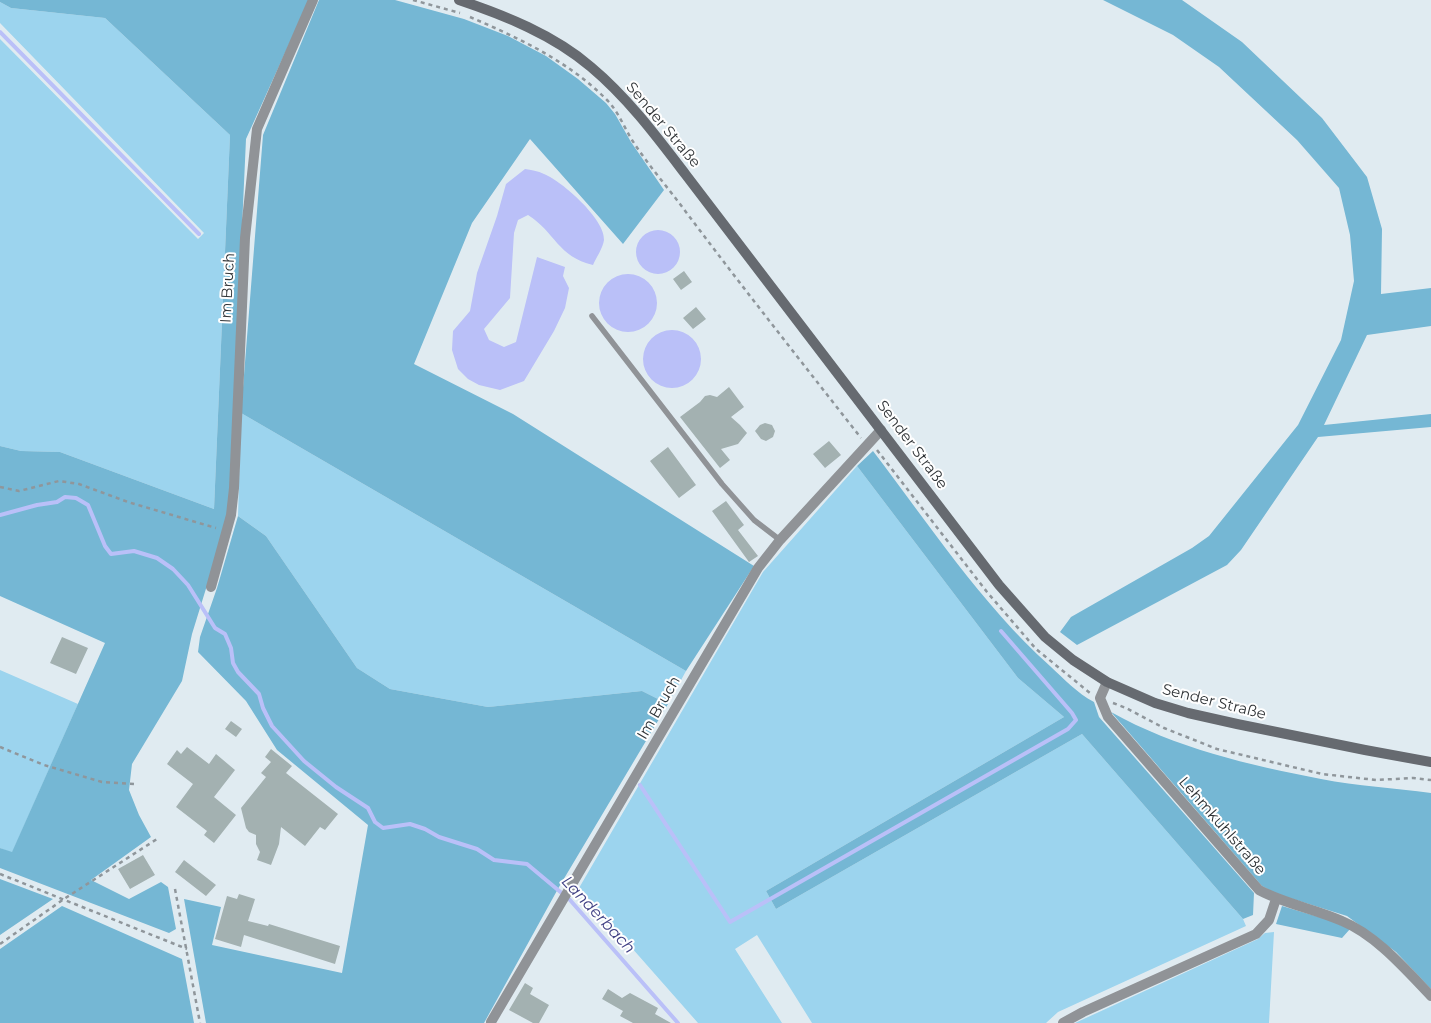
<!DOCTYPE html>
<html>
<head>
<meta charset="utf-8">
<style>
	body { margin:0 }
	canvas { display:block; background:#e0ebf1 }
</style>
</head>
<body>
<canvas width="1431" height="1023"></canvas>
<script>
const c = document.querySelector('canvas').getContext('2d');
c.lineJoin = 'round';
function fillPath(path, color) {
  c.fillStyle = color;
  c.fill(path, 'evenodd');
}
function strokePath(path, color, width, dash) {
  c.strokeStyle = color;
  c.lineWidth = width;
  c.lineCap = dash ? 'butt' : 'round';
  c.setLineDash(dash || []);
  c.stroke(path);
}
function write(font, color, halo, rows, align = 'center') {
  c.font = font + ' Montserrat,sans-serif';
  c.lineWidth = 4;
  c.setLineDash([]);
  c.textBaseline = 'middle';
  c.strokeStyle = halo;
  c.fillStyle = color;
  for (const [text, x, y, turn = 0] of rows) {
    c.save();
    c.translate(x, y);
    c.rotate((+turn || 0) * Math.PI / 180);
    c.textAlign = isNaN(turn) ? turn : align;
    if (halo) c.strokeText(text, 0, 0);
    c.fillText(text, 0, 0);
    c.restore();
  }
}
const green = new Path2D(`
	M0,2L11,8L105,18L230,135L214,509L60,452L21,451L0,446V39L198,239L204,233L0,23Z
	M241,413L686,671L668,704L642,691L488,707L390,689L357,668L266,536L238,516Z
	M857,466L1018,678L1064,717L766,891L776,909L1082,734L1243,919L1246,926L1058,1012L1046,1023H812L757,935L735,949L782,1023H698L579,888L763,572Z
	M0,670L78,704L12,853L0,848Z
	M1274,932L1269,1023H1075L1258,939L1265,933Z`);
const forest = new Path2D(`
	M0,0H309L246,139L229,514L192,634L182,681L132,764L129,790L139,815L151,837L91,880L129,899L161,882L168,887L176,929L169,933L0,868V848L12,852L105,643L0,596V446L21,451L60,452L214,509L230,135L105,18L11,8L0,2Z
	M319,0H395L464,19L508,36L546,56L578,79L606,103L615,114L631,142L664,190L623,244L530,139L472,223L414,364L513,414L754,566L686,671L241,413L263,135Z
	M1103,0H1182L1242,42L1322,118L1367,177L1382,229L1381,294L1431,288V326L1367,335L1324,425L1431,414V427L1318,437L1241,550L1227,565L1077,645L1060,632L1071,617L1192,548L1209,536L1298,425L1341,340L1354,281L1350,235L1339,188L1297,140L1219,67L1173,35Z
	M873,451C929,524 981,604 1050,666C1064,679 1077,693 1094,702L1099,717L1254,893L1253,915L1243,919L1082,734L776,909L766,891L1064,717L1018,678L857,466Z
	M238,516L266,536L357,668L390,689L488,707L642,691L668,704L559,887L484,1023H206L184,899L221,907L212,945L342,973L368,825L277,750L246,701L198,652L200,637L217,588Z
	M1111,712C1175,748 1249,765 1321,779C1357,786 1395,788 1431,793V989L1396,952L1347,916L1277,894L1262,886Z
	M0,879L53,899L0,935Z
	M62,906L182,959L194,1023H0V949Z
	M1282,906L1342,924L1350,929L1342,938L1276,924Z`);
const water = new Path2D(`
	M525,169C531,170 538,171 544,174C562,181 606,220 604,240C603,248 596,258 593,265C558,257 555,232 528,215L518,220L514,233L510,298L484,329L489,340L504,347L516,342L537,257L565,267L563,276L569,288L565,308L554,331L524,381L500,390L479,385L468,379L458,369L452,350L453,331L470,311L477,273L497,216L506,184Z
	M636 252a22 22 0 1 1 44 0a22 22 0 1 1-44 0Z
	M599 303a29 29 0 1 1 58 0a29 29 0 1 1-58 0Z
	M643 359a29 29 0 1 1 58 0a29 29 0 1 1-58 0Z`);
const stream = new Path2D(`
	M0,32L199,234
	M0,515L37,505L57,502L65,497L76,498L88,505L105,546L111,554L134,551L157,558L173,569L188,585L215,628L225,634L231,648L233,663L238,672L259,694L263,708L272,726L304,761L336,787L368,808L375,822L383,828L410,824L425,829L439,837L477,849L494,860L527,864L570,900L678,1023
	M640,785L730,922L1068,729L1076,720L1072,713L1001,631`);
const building = new Path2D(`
	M684,271L692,282L681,290L673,279Z
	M696,307L706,319L693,329L683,318Z
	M729,387L744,407L731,417L740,425L747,433L738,444L721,449L730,460L720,468L680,417L700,402L705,396L710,395L717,397Z
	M765,423L772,425L775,431L773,437L766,441L761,439L755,431L760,425Z
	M829,441L841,455L825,468L813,454Z
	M668,447L696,485L679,498L650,461Z
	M726,501L744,525L738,530L758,556L749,562L712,511Z
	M62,637L88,648L76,674L50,663Z
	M231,721L242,729L236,737L225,729Z
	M187,747L209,764L216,754L235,770L214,797L236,815L214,843L204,835L207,831L176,807L193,784L167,764L177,750L181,754Z
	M271,749L292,766L286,773L338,814L325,830L320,827L305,846L281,827L279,844L271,865L257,860L260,852L256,844V835L249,832L246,828L241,808L266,777L261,773L271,762L265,757Z
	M143,855L155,875L130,889L118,869Z
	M184,860L216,885L206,896L175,872Z
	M239,894L255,899L248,921L268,926L269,924L340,946L335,964L244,935L241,947L215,939L227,896L237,899Z
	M525,983L533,988L530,994L549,1005L539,1023H533L509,1010Z
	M608,989L622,998L630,993L658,1008L655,1014L671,1023H633L620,1016L623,1011L602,999Z`);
const path = new Path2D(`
	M413,0L460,13
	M470,17C519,38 570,62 608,101C619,113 624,127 632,140C646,162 664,183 680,204C739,283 800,360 861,438
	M877,450L987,592L1036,649L1090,693
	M0,487L19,491L59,481L79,484L128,502L216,528
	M1113,703L1126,708L1164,728L1217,749L1322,774L1376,780L1413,778L1431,780
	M0,747L44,765L102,782L135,784
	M0,874L187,949
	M175,889L200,1023
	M0,944L64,899L157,839`);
const lane = new Path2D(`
	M592,316L722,484L754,520L780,540`);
const street = new Path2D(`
	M211,587L231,515L234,488L245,238L257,129L313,0
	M1107,682L1100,698L1108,717L1259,890C1285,904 1315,909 1342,921C1376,935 1406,970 1431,996
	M491,1022L758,568L780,540L881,430
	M1063,1023L1083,1012L1256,934L1269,920L1276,899`);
const secondary = new Path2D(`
	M459,0C504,15 554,35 591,67C628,98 657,137 686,175L999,585L1045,637L1073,660L1107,682L1155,703L1188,713L1237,724L1365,750L1431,762`);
const streetNames = [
	["Sender Straße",663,125,50],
	["Im Bruch",228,288,-87],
	["Sender Straße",912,445,53],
	["Sender Straße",1214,702,14],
	["Im Bruch",659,708,-60],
	["Lehmkuhlstraße",1222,826,49]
];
const waterNames = [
	["Landerbach",598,915,47]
];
fillPath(green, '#9cd4ee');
fillPath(forest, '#75b7d4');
fillPath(water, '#bac0f8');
strokePath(stream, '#bac0f8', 4);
fillPath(building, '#a3b1b1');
strokePath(path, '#8f969b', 2.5, [4, 4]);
strokePath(lane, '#909397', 5.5);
strokePath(street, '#909397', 10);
strokePath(secondary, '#666a70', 10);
write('15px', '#2f3336', '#fff', streetNames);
write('italic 16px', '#424386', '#fff', waterNames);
</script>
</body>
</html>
